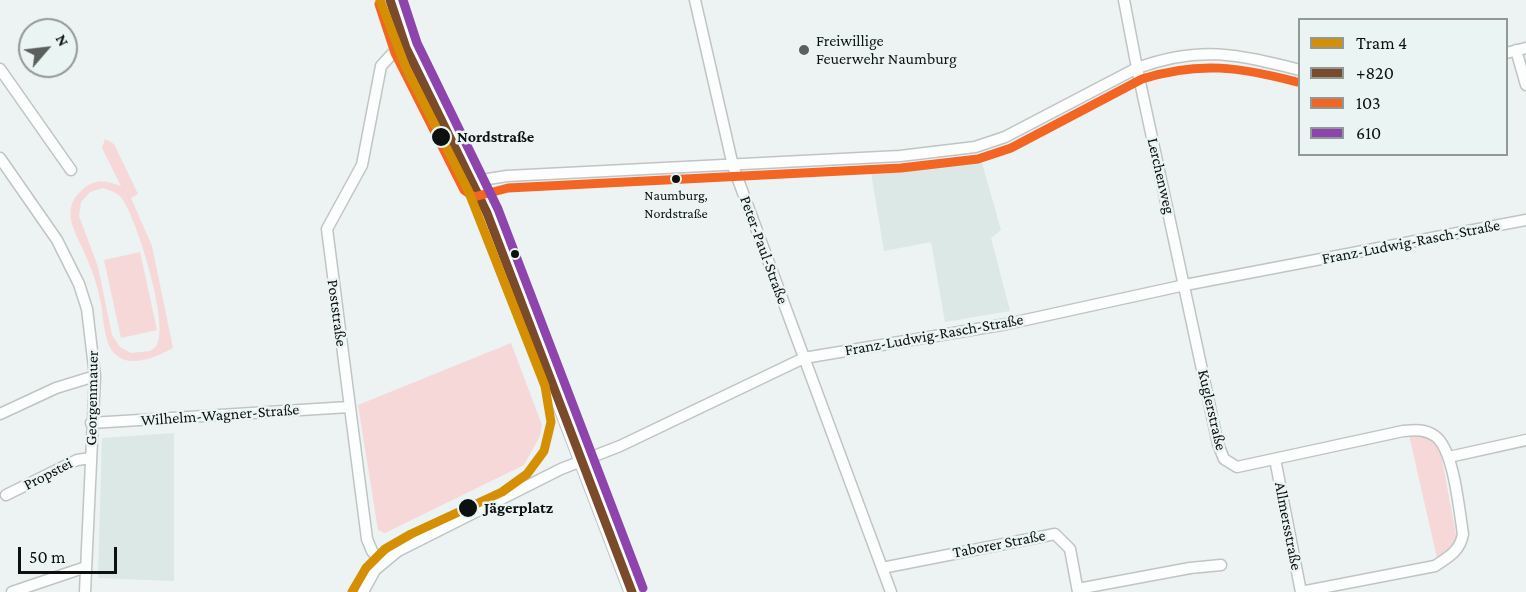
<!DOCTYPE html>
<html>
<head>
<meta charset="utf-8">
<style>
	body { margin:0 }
	#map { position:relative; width:1526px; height:592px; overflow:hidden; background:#edf2f2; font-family:"Crimson Pro",serif }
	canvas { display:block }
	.legend { position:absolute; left:1298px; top:18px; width:210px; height:138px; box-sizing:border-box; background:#eaf5f3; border:2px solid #919998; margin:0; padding:8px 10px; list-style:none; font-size:18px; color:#0c100f }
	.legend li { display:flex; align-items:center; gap:12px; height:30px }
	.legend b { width:30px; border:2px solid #919998 }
	.north { position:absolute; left:18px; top:18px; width:60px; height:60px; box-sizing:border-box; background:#eaf5f3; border:2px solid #919998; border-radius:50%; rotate:62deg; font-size:16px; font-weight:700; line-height:24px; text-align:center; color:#0c100f }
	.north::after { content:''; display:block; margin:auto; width:21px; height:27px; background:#5b5f5e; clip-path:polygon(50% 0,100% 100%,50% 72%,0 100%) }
	.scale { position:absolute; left:18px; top:547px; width:99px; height:27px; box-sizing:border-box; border:3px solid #0c100f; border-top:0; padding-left:8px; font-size:18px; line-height:21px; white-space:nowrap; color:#0c100f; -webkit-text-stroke:4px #eaf5f3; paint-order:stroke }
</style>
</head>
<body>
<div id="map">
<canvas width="1526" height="592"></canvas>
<ul class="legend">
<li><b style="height:8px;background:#d49002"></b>Tram 4</li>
<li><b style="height:8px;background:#7a4b2a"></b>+820</li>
<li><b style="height:8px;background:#f26522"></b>103</li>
<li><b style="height:8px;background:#8e44ad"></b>610</li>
</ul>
<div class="north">N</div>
<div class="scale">50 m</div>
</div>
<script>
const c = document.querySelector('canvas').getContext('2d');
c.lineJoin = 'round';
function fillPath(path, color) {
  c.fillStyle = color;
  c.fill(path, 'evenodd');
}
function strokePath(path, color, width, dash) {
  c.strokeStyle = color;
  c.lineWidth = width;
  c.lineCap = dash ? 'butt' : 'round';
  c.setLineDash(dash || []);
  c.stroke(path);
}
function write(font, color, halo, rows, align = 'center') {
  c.font = font + ' "Crimson Pro",serif';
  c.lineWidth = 5;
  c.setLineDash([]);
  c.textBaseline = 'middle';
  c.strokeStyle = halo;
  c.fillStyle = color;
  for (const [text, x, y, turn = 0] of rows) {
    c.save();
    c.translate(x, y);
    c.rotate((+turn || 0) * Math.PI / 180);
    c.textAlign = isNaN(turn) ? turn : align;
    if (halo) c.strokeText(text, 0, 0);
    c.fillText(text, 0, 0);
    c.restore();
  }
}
const built = new Path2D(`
	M982,163L1001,230L991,238L1010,311L945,322L931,242L884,251L870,166Z
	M174,433V581L98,578L102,438Z`);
const green = new Path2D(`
	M105,139L114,144L138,194L131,198L152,246L173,348C160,355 141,364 125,360C101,353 105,317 100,299C97,285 93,272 87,259C78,235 57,211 83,189C96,178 106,181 121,186L102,148ZM103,188C111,191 118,192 123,200C137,221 169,322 157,345C156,347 153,349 150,351L131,353L120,347L112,335L98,267L79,216L81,202L90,192Z
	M140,252L157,330L121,338L104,260Z
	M511,343L542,425L540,436L524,465L385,533L378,530L358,405Z
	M1409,435C1428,435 1437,440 1442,459L1456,535C1455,548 1450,554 1437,558Z`);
const street = new Path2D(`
	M695,0L733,166L891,592
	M1124,0L1137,68L1218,444L1224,459L1237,467L1403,431C1415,430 1425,429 1435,436C1454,449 1459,510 1463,534C1460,551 1449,557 1435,566L1301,592
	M1516,50L1526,85
	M1506,53L1526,48
	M0,69L71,170
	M0,158L57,240L79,284L87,309L95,376L85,592
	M475,185L488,179L507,176L900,156L975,147L1005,137L1137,68C1200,45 1236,54 1300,70
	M0,414L56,388L95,376
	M91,423L349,407
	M1449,457L1526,440
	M1275,459L1301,592
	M6,495L77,460L91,458
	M381,563L372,551L367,539L327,229L362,165L381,66L392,54L406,48
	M882,568L1055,534L1070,549L1078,592
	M1078,589L1190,568L1221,565
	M12,592L86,567
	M363,592L375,570L398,551L561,469L620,446L804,358L1007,324L1185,285L1526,220`);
const secondary = new Path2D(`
	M390,0L406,48L487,213L632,592`);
const bus1 = new Path2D(`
	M390,0L406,48L487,213L632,592`);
const bus2 = new Path2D(`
	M379,4L395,53L464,190L474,197L508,188L901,168L978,159L1011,148L1142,79C1199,61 1240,67 1297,82`);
const bus3 = new Path2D(`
	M403,0L417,43L498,209L643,588`);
const tram1 = new Path2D(`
	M352,592L366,568L385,549L411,534L502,492L527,474L544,451L551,422L545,386L468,190L406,68L380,0`);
const markers = [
	[804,50,6,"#5b5f5e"],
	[441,137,10,"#0c100f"],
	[676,179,5,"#0c100f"],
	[515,254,5,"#0c100f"],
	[468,508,10,"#0c100f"]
];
const busNames = [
	["Naumburg,",676,196],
	["Nordstraße",676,214]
];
const poiNames = [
	["Freiwillige",816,41],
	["Feuerwehr Naumburg",816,59]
];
const stopNames = [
	["Nordstraße",457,137],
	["Jägerplatz",484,508]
];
const streetNames = [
	["Lerchenweg",1161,176,77],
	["Franz-Ludwig-Rasch-Straße",1411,242,-11],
	["Peter-Paul-Straße",764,250,70],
	["Poststraße",337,313,82],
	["Franz-Ludwig-Rasch-Straße",934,335,-10],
	["Georgenmauer",92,398,-89],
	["Kuglerstraße",1212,410,77],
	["Wilhelm-Wagner-Straße",220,415,-4],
	["Propstei",48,474,-27],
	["Allmersstraße",1288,526,79],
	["Taborer Straße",999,544,-11]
];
fillPath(built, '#dbe8e5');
fillPath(green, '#f7d8d9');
strokePath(street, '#c0c4c4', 13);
strokePath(secondary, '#c0c4c4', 17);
strokePath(street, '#fcfdfd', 10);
strokePath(secondary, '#fcfdfd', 15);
strokePath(bus1, '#7a4b2a', 9);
strokePath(bus2, '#f26522', 9);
strokePath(bus3, '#8e44ad', 9);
strokePath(tram1, '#d49002', 9);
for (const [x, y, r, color] of markers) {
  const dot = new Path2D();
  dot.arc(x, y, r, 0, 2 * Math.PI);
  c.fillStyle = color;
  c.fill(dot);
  strokePath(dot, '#eaf5f3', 2);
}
write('14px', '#0c100f', '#eaf5f3', busNames);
write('16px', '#0c100f', '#eaf5f3', poiNames, 'left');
write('bold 16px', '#0c100f', '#eaf5f3', stopNames, 'left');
write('16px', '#0c100f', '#eaf5f3', streetNames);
</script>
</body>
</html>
